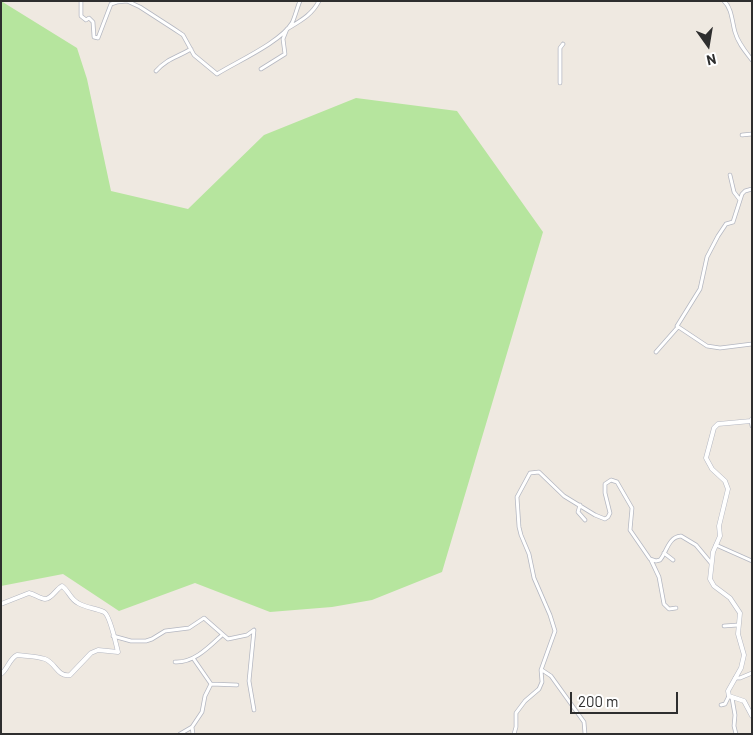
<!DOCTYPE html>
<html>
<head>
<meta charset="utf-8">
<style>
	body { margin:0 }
	#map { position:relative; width:753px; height:735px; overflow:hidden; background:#efe9e1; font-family:Barlow,sans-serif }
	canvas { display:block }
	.frame { position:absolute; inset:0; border:2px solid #2e2e2e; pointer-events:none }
	.north { position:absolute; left:683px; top:20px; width:50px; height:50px; -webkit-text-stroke:4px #fff; paint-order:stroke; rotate:167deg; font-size:14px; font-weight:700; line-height:20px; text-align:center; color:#2e2e2e }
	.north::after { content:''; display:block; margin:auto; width:18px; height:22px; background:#2e2e2e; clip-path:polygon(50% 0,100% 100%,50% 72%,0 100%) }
	.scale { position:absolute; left:570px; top:692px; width:108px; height:22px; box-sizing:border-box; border:2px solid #2e2e2e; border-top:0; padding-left:6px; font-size:15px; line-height:18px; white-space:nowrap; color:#2e2e2e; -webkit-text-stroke:4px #fff; paint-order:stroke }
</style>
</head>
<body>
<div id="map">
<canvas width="753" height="735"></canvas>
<div class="frame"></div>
<div class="north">N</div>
<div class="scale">200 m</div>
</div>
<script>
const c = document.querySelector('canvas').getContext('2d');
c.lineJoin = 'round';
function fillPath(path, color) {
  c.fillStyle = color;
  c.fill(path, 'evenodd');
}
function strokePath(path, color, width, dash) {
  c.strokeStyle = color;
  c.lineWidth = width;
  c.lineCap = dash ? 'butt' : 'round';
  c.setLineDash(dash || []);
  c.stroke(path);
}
const green = new Path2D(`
	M1,1L77,48L87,79L111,191L188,209L264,135L356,98L457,111L543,232L442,572L372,600L332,607L270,612L195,583L119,611L63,574L1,586Z`);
const minor = new Path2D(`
	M81,1V16L86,20L89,18L93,22L94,37L98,38L111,4L117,2L127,1L140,7L174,29L183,35L194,55L217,74C236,62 281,42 292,23C295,17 297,8 300,1
	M724,1C732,8 732,22 735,32C738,43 745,51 752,60
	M261,69L285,54L283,39L287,29C300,21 312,15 319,1
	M156,71C168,58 176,58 191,49
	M560,83V48L563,44
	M742,135L752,134
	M730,175L734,192L740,200
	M752,189L745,191L742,194L733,222L726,224L718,236L707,257L700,289L677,326L707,346L720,348L752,344
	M656,352L678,327
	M751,421L752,426
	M580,505L578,512L585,520
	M716,545L752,561
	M664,553L673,560
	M651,560L659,577L664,604L669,609L676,608
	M724,626L738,625
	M113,636L131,641H146L152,639L165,631L189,628L204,618L228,639L247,635L254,630L249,681L254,710
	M175,662C194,663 209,647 222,635
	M542,670L551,676L584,722L585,734
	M735,678H740L752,673
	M211,684L237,685
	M732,698L735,715L734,726L736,734
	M721,705L725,704L729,696
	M180,734L192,727
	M193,734L192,727L202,712L205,696L211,684L193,658
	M514,734L516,727V713L525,701L539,689L542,682L541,670L555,631L550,615L534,578L529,554L521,535L519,527L517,497L530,473L539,472L564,496L595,515L605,519L608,517L610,513L605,493V484L611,480L617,482L632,508L630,530L650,559L656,561L660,560C667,552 668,537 681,536L696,545L711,563`);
const tertiary = new Path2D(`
	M752,419L751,421L718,424L714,428L706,458L712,469L725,481L728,489L719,526L720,536L713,552L710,579L714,586L730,598L740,613L738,634L744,655L741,668L728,691L729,696L744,701L752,716
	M1,604L29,593C34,594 41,599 45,599C52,599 56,589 62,586C69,591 70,599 78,603C86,608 96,608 104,612C110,615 116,644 118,652L98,650L91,653L70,675C57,677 56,663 45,659C37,656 26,656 17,655C9,659 8,669 1,674`);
fillPath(green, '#b6e59e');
strokePath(minor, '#b4b7c1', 4.5);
strokePath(tertiary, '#b4b7c1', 5);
strokePath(minor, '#fff', 3);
strokePath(tertiary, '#fff', 4);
</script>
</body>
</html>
